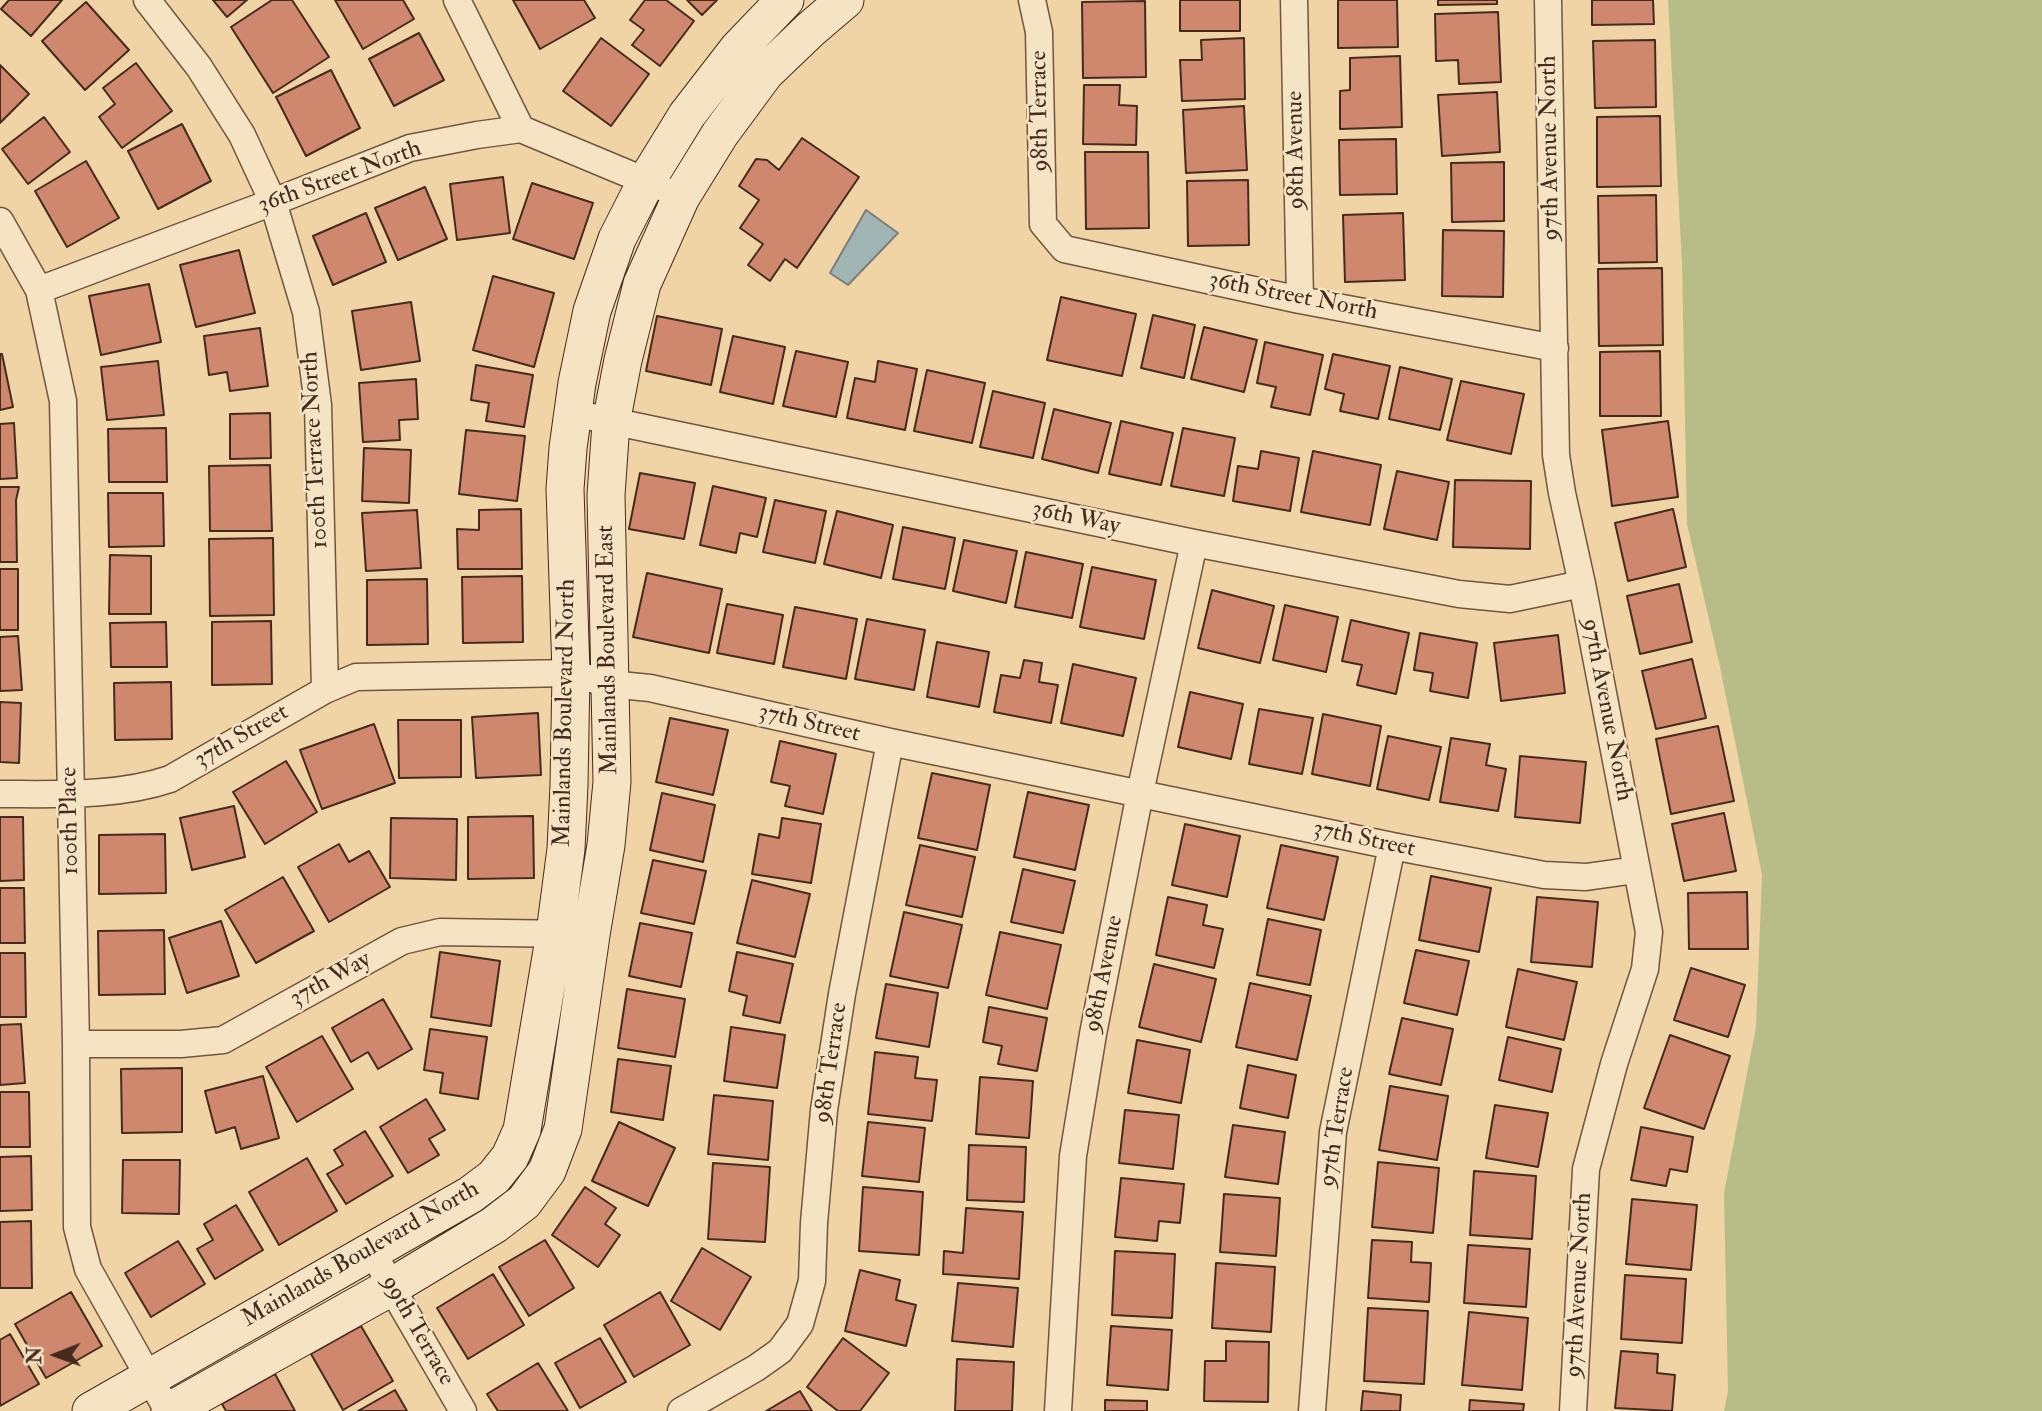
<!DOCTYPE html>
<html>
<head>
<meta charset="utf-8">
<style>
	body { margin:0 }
	#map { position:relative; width:2042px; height:1411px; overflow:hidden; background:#f0d4a5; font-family:"IM FELL Double Pica",serif }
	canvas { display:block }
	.north { position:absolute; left:21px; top:1320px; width:70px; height:70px; -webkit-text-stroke:5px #f5e3c4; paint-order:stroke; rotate:269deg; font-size:19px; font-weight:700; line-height:28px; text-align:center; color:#452b1e }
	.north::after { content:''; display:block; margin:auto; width:24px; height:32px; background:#452b1e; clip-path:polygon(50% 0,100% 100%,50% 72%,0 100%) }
</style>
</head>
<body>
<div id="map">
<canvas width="2042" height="1411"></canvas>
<div class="north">N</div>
</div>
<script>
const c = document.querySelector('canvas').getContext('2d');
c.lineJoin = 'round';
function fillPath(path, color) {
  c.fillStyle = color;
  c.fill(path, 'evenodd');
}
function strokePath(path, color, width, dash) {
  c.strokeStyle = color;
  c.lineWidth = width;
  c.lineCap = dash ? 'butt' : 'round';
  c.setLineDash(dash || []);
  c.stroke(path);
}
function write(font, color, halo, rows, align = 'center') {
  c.font = font + ' "IM FELL Double Pica",serif';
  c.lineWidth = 5;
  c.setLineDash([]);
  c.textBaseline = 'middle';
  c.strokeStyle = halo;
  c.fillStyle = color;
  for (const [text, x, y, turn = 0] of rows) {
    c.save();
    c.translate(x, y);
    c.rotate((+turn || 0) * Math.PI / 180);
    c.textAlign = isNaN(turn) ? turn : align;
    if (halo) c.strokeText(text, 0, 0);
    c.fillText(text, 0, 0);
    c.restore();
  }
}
const green = new Path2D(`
	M1668,0H2042V1411H1724L1728,1392L1724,1193L1756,1027L1762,875L1720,667L1687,524L1682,264Z`);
const water = new Path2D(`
	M866,210L898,233L848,285L830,273Z`);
const building = new Path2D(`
	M9,0H62L31,36L1,9Z
	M213,0H247L227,17Z
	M272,0H292L329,57L273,93L231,27Z
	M335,0H403L414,19L363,49Z
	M513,0H584L595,18L540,49Z
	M645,0H666L694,21L660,66L632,45L644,30L630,20Z
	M687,0H717L702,15Z
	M1180,0H1240V31H1180Z
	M1338,0H1397L1398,47L1338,48Z
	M1438,0H1497V4L1438,5Z
	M1592,0H1653L1654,24L1592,25Z
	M1145,1L1146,77L1083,78L1082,2Z
	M86,2L129,50L85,90L42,41Z
	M1498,12L1501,82L1459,84L1458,60L1436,61L1435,14Z
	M419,33L444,80L394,106L369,59Z
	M601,38L649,74L611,126L563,91Z
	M1244,38L1245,99L1182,101L1180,60H1202L1201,40Z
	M1655,40L1656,107L1595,108L1593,41Z
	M1400,56L1402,127L1340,129V91L1350,90V58Z
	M136,63L172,111L122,148L99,117L115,104L103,88Z
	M0,65L29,94L0,123Z
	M331,70L360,128L306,156L276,97Z
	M1084,85H1120L1119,105L1137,106L1136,145L1083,144Z
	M1497,92L1500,152L1442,156L1438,95Z
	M1244,106L1247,170L1186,173L1183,110Z
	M1660,116L1661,186L1597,187V117Z
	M44,117L70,152L28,184L2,149Z
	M182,124L211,181L158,209L128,151Z
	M802,138L859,177L797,268L785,259L770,281L748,265L763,244L740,228L759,200L739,186L756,159L767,160L779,170Z
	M1396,139L1397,194L1340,195L1339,140Z
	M1085,152H1148L1149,228L1086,229Z
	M86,161L119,218L67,247L35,191Z
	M1504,162V221L1452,222L1451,163Z
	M503,177L510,233L457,240L450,184Z
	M1248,180L1249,245L1188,246L1187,181Z
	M532,183L593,203L574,259L513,239Z
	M425,187L447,239L398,260L375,208Z
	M1656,195L1657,262L1599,263L1598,196Z
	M366,213L386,262L333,285L313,236Z
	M1403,213L1405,280L1345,282L1343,215Z
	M1443,230L1504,231L1503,297L1442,296Z
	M239,250L255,313L196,327L180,265Z
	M1662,268L1663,345L1599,346L1598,269Z
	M493,276L554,293L534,367L473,350Z
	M149,284L161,342L101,355L89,296Z
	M1061,297L1136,314L1122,376L1047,360Z
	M411,302L420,361L361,370L352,311Z
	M1153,315L1195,325L1184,378L1141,368Z
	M657,316L722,329L711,385L646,371Z
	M1204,327L1257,340L1244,392L1191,379Z
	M260,328L268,386L230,391L227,372L209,375L204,336Z
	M733,336L785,347L773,404L720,392Z
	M1265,342L1323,355L1310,415L1271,407L1276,387L1257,383Z
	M796,351L848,362L836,417L783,406Z
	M1660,351L1661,416H1600V352Z
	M0,354H2L13,407L0,410Z
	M1333,354L1390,366L1378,419L1340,411L1344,394L1325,389Z
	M158,361L164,415L107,420L101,367Z
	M878,361L917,369L905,430L847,418L855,378L875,382Z
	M476,365L533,375L524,427L486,421L489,403L471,400Z
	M1400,367L1452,379L1440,430L1389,419Z
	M927,370L985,383L972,443L914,431Z
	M416,379L418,419L399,420L400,440L363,442L359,383Z
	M1461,381L1524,394L1511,454L1447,440Z
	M993,391L1045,403L1033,458L980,447Z
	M1054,409L1111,423L1098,473L1042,459Z
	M270,413L271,458L230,459V414Z
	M1121,421L1173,433L1161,485L1109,474Z
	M1668,421L1678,497L1612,506L1602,430Z
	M14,423L17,478L0,479V424Z
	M166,428L167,482H109L108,429Z
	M1183,428L1235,438L1224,496L1171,486Z
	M466,430L525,436L517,501L459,494Z
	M364,448L411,450L409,503L362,501Z
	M1261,451L1299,458L1290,511L1233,501L1238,466L1258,469Z
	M1313,451L1381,465L1370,525L1301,512Z
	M270,465L272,531H210L209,466Z
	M1397,471L1449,482L1437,540L1384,529Z
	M640,473L695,483L684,539L629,529Z
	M1455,480L1531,481L1530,549L1453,547Z
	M713,486L766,498L757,537L740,533L736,553L700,545Z
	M0,487H19L16,500L17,562H0Z
	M108,493H163L164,546L109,547Z
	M775,500L826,511L815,563L763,552Z
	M521,509L522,569H458L457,529L479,530V510Z
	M1673,509L1686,567L1628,581L1615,523Z
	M417,510L421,568L366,571L362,513Z
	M837,511L893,525L881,578L824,564Z
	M903,527L955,538L945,589L893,579Z
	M273,538L274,615L210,616L209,539Z
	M964,540L1017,551L1006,603L953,591Z
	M1026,552L1083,564L1072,618L1015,607Z
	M110,555L151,556V614H109Z
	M1092,567L1156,580L1144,639L1080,627Z
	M0,569H18V630H0Z
	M647,573L722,589L709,653L633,637Z
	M522,576L523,642L463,643L462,577Z
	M427,579L428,644L367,645V580Z
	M1679,584L1692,642L1640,654L1627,596Z
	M1212,590L1274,606L1260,663L1198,648Z
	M727,604L783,615L774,664L717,653Z
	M1285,605L1338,617L1326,672L1273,660Z
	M795,607L857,619L846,679L783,667Z
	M867,619L925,630L914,690L855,679Z
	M1351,620L1409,633L1396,694L1357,685L1362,665L1342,661Z
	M271,621L272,684L212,685V622Z
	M166,622L167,667H111L110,623Z
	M1420,633L1477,643L1468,698L1430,691L1433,673L1414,670Z
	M1558,635L1565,693L1501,701L1494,643Z
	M18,636L22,690L0,691V637Z
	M937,642L989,652L979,707L927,697Z
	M1692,659L1706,718L1656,729L1642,671Z
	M1024,660L1042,663L1039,682L1058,685L1051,723L994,712L1001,675L1020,678Z
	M1073,664L1136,678L1123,736L1061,723Z
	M171,682L172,739L115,740L114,683Z
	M1190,692L1243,704L1231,759L1178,747Z
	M0,702L21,703L19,763L0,762Z
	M1259,709L1313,718L1302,774L1249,764Z
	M538,713L541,775L476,778L472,717Z
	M1323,714L1381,726L1370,786L1312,774Z
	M670,718L728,730L713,795L656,782Z
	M398,720H461V777L399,778Z
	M374,724L395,783L322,809L300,750Z
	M1718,726L1734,801L1671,814L1656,739Z
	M1388,736L1441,747L1429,800L1377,789Z
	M1451,738L1490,744L1486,765L1506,769L1498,811L1440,802Z
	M780,741L836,754L823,814L785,806L790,786L771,782Z
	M1520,756L1586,762L1580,823L1515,817Z
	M286,761L317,812L265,844L233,792Z
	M932,773L990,785L977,850L918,838Z
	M1028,792L1089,805L1075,870L1014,857Z
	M662,793L715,805L703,862L650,850Z
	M234,806L245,857L192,870L180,818Z
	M1724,813L1736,871L1684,881L1672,824Z
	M533,816L534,878L468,879V817Z
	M0,817H23L24,880L0,881Z
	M391,818L457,819L456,880L390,878Z
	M782,818L821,824L811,883L752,874L759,834L779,838Z
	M1185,824L1240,836L1227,897L1172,885Z
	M165,834L166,893L99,894V835Z
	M339,844L349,862L369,851L390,887L329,922L298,867Z
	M920,845L975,857L962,917L906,905Z
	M1281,845L1338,857L1324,920L1267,908Z
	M653,860L706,871L694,924L641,913Z
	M1023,869L1075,881L1063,933L1011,922Z
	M1431,876L1491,888L1479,952L1419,940Z
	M283,877L314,931L256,963L225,910Z
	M752,880L810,894L795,957L737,943Z
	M0,888H24L25,943H0Z
	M1747,892L1748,949H1689L1688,893Z
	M1168,897L1207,905L1203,925L1223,929L1214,968L1156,955Z
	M1537,897L1598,902L1592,967L1531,962Z
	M904,912L962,925L948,988L890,976Z
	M1268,919L1321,930L1310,985L1257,975Z
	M221,921L239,976L187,993L169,938Z
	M640,923L692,933L681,987L629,976Z
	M164,930L165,994L99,995L98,931Z
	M1000,932L1061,945L1047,1009L986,995Z
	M1416,950L1469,961L1457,1015L1404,1003Z
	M440,952L500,961L491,1026L431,1017Z
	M737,952L793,964L780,1023L743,1015L747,996L729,991Z
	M0,953H25L26,1017H0Z
	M1154,964L1216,979L1201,1042L1139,1027Z
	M1691,968L1745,985L1728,1037L1674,1020Z
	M1518,969L1577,982L1564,1040L1506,1027Z
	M1250,983L1311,996L1297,1060L1236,1047Z
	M886,984L938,993L929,1047L876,1038Z
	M627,989L685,999L675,1057L618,1048Z
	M383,999L412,1049L378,1069L368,1052L351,1062L332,1028Z
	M989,1007L1047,1018L1037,1071L998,1064L1002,1046L983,1042Z
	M1402,1018L1453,1029L1441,1085L1389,1074Z
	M21,1024L25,1083L0,1085V1025Z
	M731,1027L785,1035L777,1088L724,1081Z
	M430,1029L487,1037L478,1099L440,1093L443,1073L424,1070Z
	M1670,1035L1730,1056L1704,1129L1644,1108Z
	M322,1036L353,1089L297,1122L266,1067Z
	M1508,1037L1561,1049L1552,1092L1499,1080Z
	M1137,1040L1190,1050L1181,1103L1128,1093Z
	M875,1052L918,1057L915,1078L937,1080L932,1121L868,1114Z
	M618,1059L671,1066L663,1120L611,1112Z
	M1248,1065L1296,1075L1288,1118L1240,1108Z
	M182,1068V1132L122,1133L121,1069Z
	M263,1076L279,1138L241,1149L235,1127L216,1133L205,1091Z
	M980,1077L1033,1081L1029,1138L976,1134Z
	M1390,1086L1448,1096L1437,1160L1379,1150Z
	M0,1092H29L30,1147H0Z
	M714,1095L773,1101L768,1160L708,1154Z
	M426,1099L445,1130L429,1139L439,1155L408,1173L380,1127Z
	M1495,1105L1548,1113L1538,1167L1486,1158Z
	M1125,1110L1179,1115L1173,1169L1119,1163Z
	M619,1122L675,1148L648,1206L592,1181Z
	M868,1122L925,1128L919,1182L862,1176Z
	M1233,1125L1285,1132L1278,1184L1225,1177Z
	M1641,1127L1693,1137L1687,1172L1670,1169L1666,1186L1631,1180Z
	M365,1131L393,1176L346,1204L327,1174L343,1165L334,1150Z
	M969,1145L1026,1147L1024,1202L967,1200Z
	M31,1156L32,1210L0,1211V1157Z
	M307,1158L337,1211L279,1245L249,1192Z
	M123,1160H180L179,1214L122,1213Z
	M1378,1162L1439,1168L1433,1233L1372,1227Z
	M713,1163L770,1167L765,1242L708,1239Z
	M1474,1171L1536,1176L1532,1239L1470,1235Z
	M1121,1178L1184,1184L1180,1223L1159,1221L1157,1241L1115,1237Z
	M585,1187L616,1208L605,1224L620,1235L598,1267L552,1235Z
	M863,1187L923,1192L919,1255L859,1251Z
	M1224,1194L1280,1198L1276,1256L1220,1252Z
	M1632,1199L1697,1205L1691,1270L1626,1264Z
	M236,1205L263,1250L215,1279L197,1249L213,1240L204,1224Z
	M966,1208L1023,1212L1019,1279L943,1274L944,1251L963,1253Z
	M31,1221L32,1288H0V1222Z
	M545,1240L574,1288L529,1316L499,1267Z
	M1372,1240L1412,1242L1411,1262L1431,1263L1429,1302L1368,1298Z
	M178,1241L205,1284L151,1317L125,1273Z
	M1468,1245L1530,1249L1526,1307L1464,1303Z
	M702,1248L751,1277L720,1330L671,1301Z
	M1115,1251L1175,1254L1172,1318L1112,1315Z
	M1216,1263L1275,1267L1271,1332L1212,1328Z
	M860,1270L900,1280L896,1300L916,1305L906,1346L845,1331Z
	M493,1274L524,1325L468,1359L437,1308Z
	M1625,1275L1686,1279L1682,1343L1621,1339Z
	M958,1283L1018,1288L1013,1347L952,1341Z
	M71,1292L102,1346L46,1378L15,1324Z
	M660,1292L690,1345L634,1377L604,1325Z
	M1368,1308L1428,1311L1424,1384L1364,1381Z
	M1469,1312L1528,1318L1522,1390L1462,1385Z
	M361,1326L393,1381L343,1410L311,1354Z
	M1111,1326L1172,1330L1168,1390L1107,1385Z
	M10,1334L39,1384L0,1406V1340Z
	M600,1338L626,1382L580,1408L555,1363Z
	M843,1338L889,1373L860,1411H838L807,1387Z
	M1226,1341L1269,1342L1268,1402L1204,1401L1205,1361H1226Z
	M1621,1351L1658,1354L1657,1373L1675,1375L1672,1411L1615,1408Z
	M957,1359L1014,1362L1012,1411H955Z
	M538,1363L568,1411H498L487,1394Z
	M275,1374L295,1411H226L222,1404Z
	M395,1390L407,1411H358Z
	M800,1391L812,1411H766Z
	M1363,1391L1401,1395L1400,1411H1361Z
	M1105,1400L1147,1401V1411H1105Z
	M1470,1400L1524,1404L1523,1411H1469Z`);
const street = new Path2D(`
	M147,0L199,67L242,135L273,202L306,312L318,405L325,690
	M457,0L521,129
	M1032,0L1039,32L1043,224L1064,249L1300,300L1555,348
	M1294,0L1300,300
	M1548,0L1556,455L1562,493L1582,584L1649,932L1645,969L1614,1064L1586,1169L1573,1411
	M0,221L39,290L63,401L76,1044L77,1227L88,1269L168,1411
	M39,290L273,202L410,148L477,135L521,129L660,187
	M573,413L1194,543L1459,594L1510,599L1582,584
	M0,794C56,794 117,797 170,779L325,690L356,677L571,673L609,684L650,688L890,742L1392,846L1544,875L1586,877L1636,870
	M76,1044H181L223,1040L402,941L440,932L571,934
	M373,1251L391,1287L463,1411
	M681,1411L756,1368L780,1351L800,1324L812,1281L814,1223L824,1110L842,994L890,742
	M1058,1411L1073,1156L1093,1034L1140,793L1194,543
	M1312,1411L1333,1132L1392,846`);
const secondary = new Path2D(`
	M91,1411L470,1195L494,1177L510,1157L522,1130L555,933L566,849L569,785L571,673L565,489L568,448L577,383L592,311L617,239L647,180L687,115L738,49L785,0
	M170,1411L391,1287L494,1225L524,1202L547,1171L563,1129L591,935L606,845L612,782L606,495L611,423L623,360L642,284L681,197L720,134L765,73L811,29L845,0`);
const streetNames = [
	["98th Terrace",1041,111,-91],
	["97th Avenue North",1551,148,-91],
	["98th Avenue",1297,150,-91],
	["36th Street North",340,178,-20],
	["36th Street North",1293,297,11],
	["100th Terrace North",316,450,-93],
	["36th Way",1076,519,12],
	["Mainlands Boulevard East",609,650,-91],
	["97th Avenue North",1606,710,79],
	["Mainlands Boulevard North",566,713,-89],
	["37th Street",809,724,13],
	["37th Street",242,737,-30],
	["100th Place",71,821,-91],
	["37th Street",1364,840,12],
	["98th Avenue",1105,974,-79],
	["37th Way",331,980,-29],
	["98th Terrace",832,1063,-82],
	["97th Terrace",1338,1127,-81],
	["Mainlands Boulevard North",361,1255,-30],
	["97th Avenue North",1580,1285,-87],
	["99th Terrace",417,1331,60]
];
fillPath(green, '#b8bd87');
fillPath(water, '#a1b5b4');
strokePath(water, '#7c7e78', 2);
fillPath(building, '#cf886d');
strokePath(building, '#452b1e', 2);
strokePath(street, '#705540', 29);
strokePath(secondary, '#452b1e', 39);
strokePath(street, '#f5e3c4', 26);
strokePath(secondary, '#f5e3c4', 37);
write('24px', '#452b1e', '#f5e3c4', streetNames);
</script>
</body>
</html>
